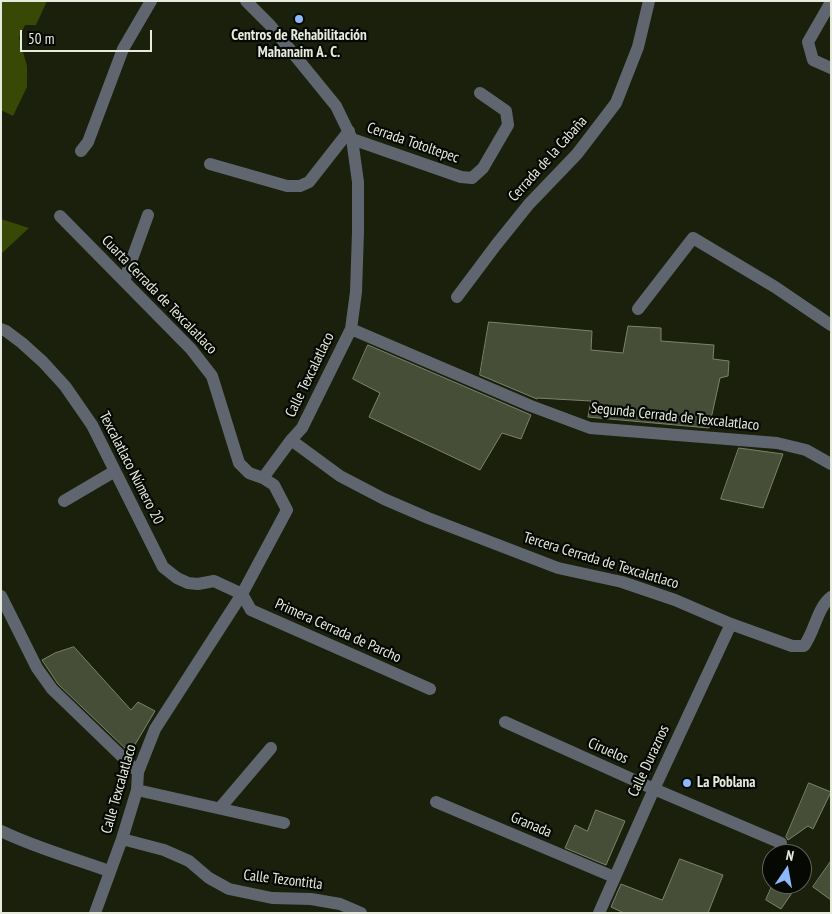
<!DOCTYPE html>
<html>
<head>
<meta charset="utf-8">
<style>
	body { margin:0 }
	#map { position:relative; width:832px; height:914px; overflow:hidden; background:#1a200b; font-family:"PT Sans Narrow",sans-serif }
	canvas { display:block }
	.frame { position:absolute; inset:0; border:2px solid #e6ebde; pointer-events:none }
	.north { position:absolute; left:762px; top:844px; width:50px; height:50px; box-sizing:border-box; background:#060903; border:1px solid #60635b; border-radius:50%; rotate:12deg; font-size:14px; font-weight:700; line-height:20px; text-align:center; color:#e6ebde }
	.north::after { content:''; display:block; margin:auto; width:18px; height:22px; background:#8db9fc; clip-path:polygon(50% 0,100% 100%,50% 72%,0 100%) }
	.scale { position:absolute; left:20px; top:30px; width:132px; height:22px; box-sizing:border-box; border:2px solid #e6ebde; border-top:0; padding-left:6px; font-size:15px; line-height:18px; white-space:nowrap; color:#e6ebde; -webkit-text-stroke:4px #060903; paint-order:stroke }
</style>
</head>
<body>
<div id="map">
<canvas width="832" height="914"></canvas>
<div class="frame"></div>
<div class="north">N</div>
<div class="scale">50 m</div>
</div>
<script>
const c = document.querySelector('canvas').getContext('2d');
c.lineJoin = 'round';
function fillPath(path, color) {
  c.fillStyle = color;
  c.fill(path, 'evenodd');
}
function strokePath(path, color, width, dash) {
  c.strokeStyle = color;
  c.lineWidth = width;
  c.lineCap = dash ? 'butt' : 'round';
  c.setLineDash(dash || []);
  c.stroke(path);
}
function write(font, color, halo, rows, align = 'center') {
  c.font = font + ' "PT Sans Narrow",sans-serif';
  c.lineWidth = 4.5;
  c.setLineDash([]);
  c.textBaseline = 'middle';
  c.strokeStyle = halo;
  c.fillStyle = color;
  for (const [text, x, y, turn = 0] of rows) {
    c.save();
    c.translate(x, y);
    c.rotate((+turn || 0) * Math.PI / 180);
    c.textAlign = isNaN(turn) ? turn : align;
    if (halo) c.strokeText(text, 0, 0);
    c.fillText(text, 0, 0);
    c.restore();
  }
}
const forest = new Path2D(`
	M1,1H47L36,25H25L19,38L27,66V87L13,116L1,110Z
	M1,219L29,228L1,254Z`);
const building = new Path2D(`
	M489,322L592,331L591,350L623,353L628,326L661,328V341L714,345L713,359L729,361L728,376L720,378L709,428L588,417L591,401L537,398V399L480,375Z
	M368,345L531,415L521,439L502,433L480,470L369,417L380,393L353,379Z
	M739,448L783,454L763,508L721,499Z
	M74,647L131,710L138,702L155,711L130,753L58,684L42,660L55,653Z
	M809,783L831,792L813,829L808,826L788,840L786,837Z
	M596,810L625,821L606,865L565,848L575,825L587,831Z
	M680,859L723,875L708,913H624L611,907L621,884L662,900Z
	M831,861V900L813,887Z
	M773,884H798L781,909L766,900Z`);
const minor = new Path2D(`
	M831,2L808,42L813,60L831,68
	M352,139L461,177L472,178L483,168L508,125L506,111L480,93
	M81,151L88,142L123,49L151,1
	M210,164L287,186H300L309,182L349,131
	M60,216L191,349L212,376L239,463L249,473L263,478
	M124,281L148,215
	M457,297L496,245L529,204L577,154L616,103L638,47L649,1
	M638,309L693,238L775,287L831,325
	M1,329L6,331L22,343L43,362L65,386L92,425L163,567L177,578L188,583L198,584L214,581L242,594L251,610L430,689
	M351,329L531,406L590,428L777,443L806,450L831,464
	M291,440L340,476L384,499L428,518L558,568L622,582L675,600L731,624L792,646H804C815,631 817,608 831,597
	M64,501L115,471
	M1,596L37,668L52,689L138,772
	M505,722L654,789L781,843
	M137,790L284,823
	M436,802L614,877
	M220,808L271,748
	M1,831C36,848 73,858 109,871
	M122,839L164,850L189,861L209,878L229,889L272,898L311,899L340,904L361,913
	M95,913L122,839L137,790L138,772L155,729L242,594L287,510L274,485L263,478L291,440L302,428L351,329L356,292L358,232V182L352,139L336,106L270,25L246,1
	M599,913L654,789L731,624`);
const markers = [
	[299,19,5,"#8db9fc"],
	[687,783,5,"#8db9fc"]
];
const poiNames = [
	["Centros de Rehabilitación",299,36],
	["Mahanaim A. C.",299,53],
	["La Poblana",697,783,"left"]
];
const streetNames = [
	["Cerrada Totoltepec",413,143,19],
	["Cerrada de la Cabaña",548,159,-48],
	["Cuarta Cerrada de Texcalatlaco",159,295,46],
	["Calle Texcalatlaco",310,375,-64],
	["Segunda Cerrada de Texcalatlaco",675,417,6],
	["Texcalatlaco Número 20",131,468,63],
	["Tercera Cerrada de Texcalatlaco",601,561,17],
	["Primera Cerrada de Parcho",338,631,24],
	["Ciruelos",608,751,24],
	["Calle Duraznos",649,761,-65],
	["Calle Texcalatlaco",119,789,-74],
	["Granada",531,825,23],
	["Calle Tezontitla",283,880,7]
];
fillPath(forest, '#384905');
fillPath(building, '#464e38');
strokePath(building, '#7b836b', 1);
strokePath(minor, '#606670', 12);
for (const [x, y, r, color] of markers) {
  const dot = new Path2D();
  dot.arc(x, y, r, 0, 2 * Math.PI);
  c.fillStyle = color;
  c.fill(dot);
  strokePath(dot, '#060903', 2);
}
write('bold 15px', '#e6ebde', '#060903', poiNames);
write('15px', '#e6ebde', '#060903', streetNames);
</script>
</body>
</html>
